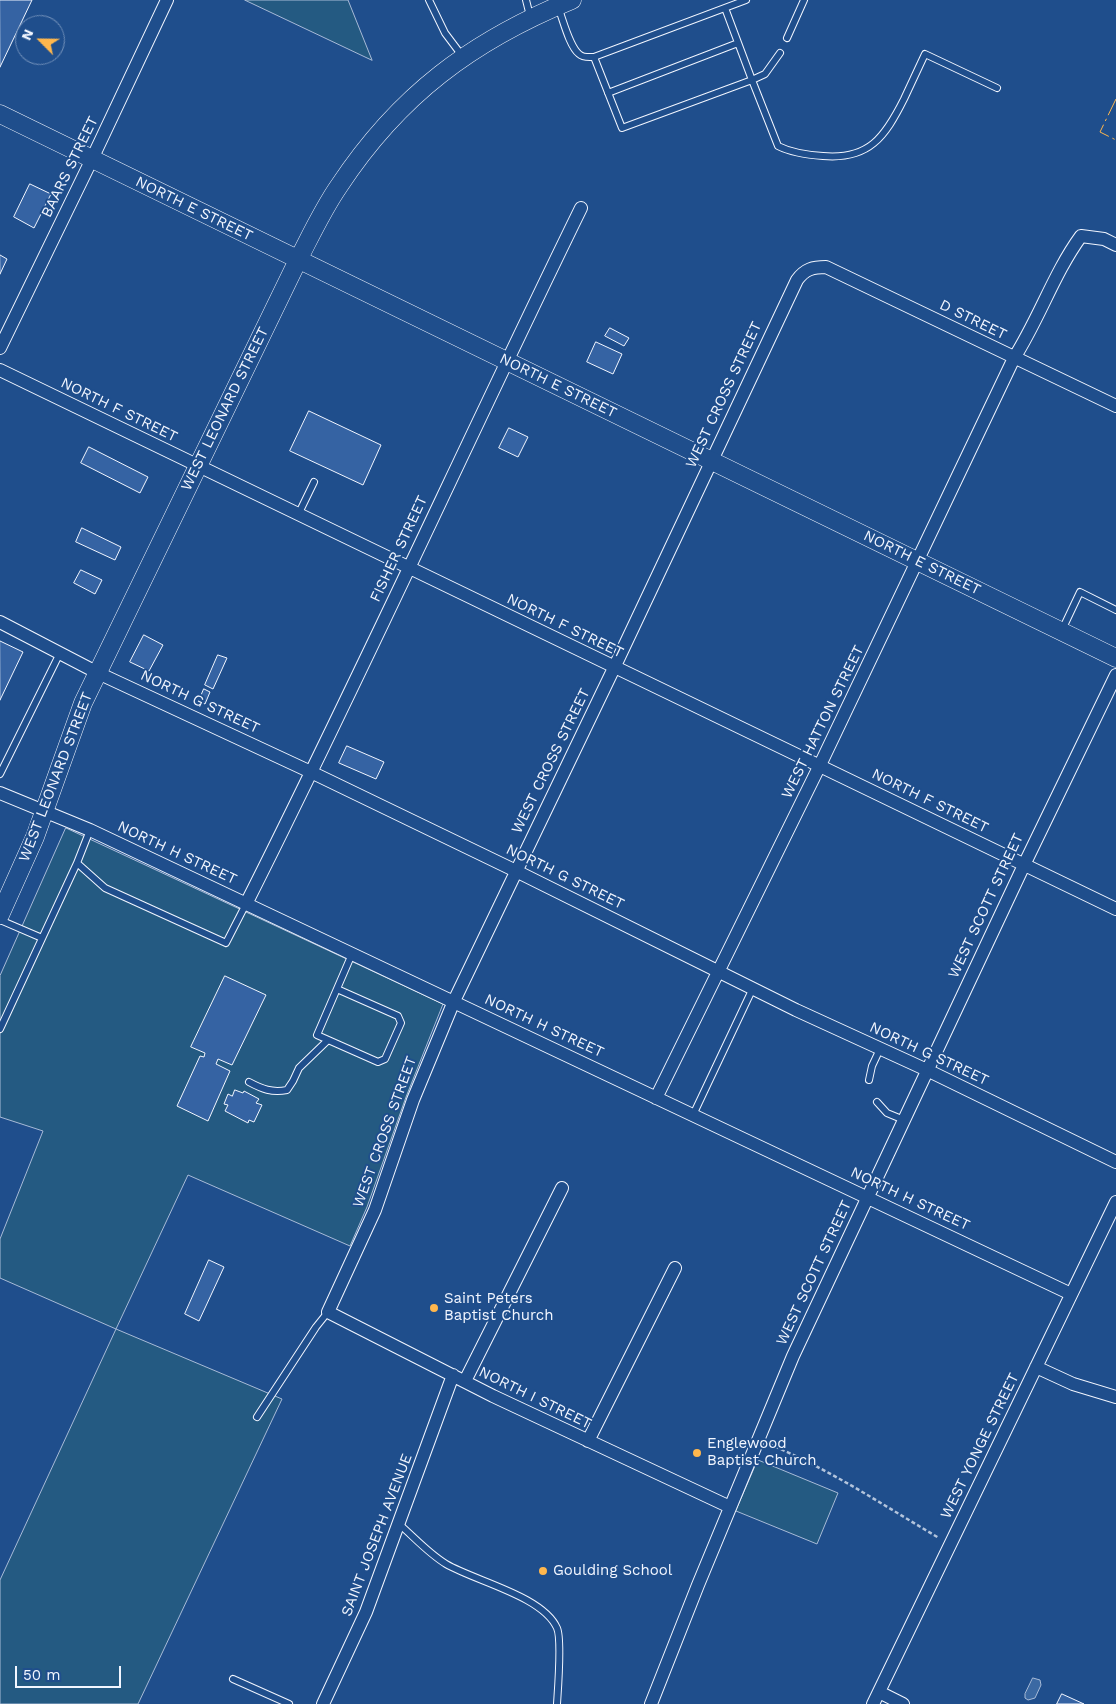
<!DOCTYPE html>
<html>
<head>
<meta charset="utf-8">
<style>
	body { margin:0 }
	#map { position:relative; width:1116px; height:1704px; overflow:hidden; background:#1f4e8c; font-family:"Work Sans",sans-serif }
	canvas { display:block }
	.north { position:absolute; left:15px; top:15px; width:50px; height:50px; box-sizing:border-box; background:#1f4e8c; border:1px solid #7391ba; border-radius:50%; rotate:293deg; font-size:14px; font-weight:700; line-height:20px; text-align:center; color:#f2f6ff }
	.north::after { content:''; display:block; margin:auto; width:18px; height:22px; background:#ffb74d; clip-path:polygon(50% 0,100% 100%,50% 72%,0 100%) }
	.scale { position:absolute; left:15px; top:1666px; width:106px; height:22px; box-sizing:border-box; border:2px solid #f2f6ff; border-top:0; padding-left:6px; font-size:15px; line-height:18px; white-space:nowrap; color:#f2f6ff; -webkit-text-stroke:4px #1f4e8c; paint-order:stroke }
</style>
</head>
<body>
<div id="map">
<canvas width="1116" height="1704"></canvas>
<div class="north">N</div>
<div class="scale">50 m</div>
</div>
<script>
const c = document.querySelector('canvas').getContext('2d');
c.lineJoin = 'round';
function fillPath(path, color) {
  c.fillStyle = color;
  c.fill(path, 'evenodd');
}
function strokePath(path, color, width, dash) {
  c.strokeStyle = color;
  c.lineWidth = width;
  c.lineCap = dash ? 'butt' : 'round';
  c.setLineDash(dash || []);
  c.stroke(path);
}
function write(font, color, halo, rows, align = 'center') {
  c.font = font + ' "Work Sans",sans-serif';
  c.lineWidth = 4;
  c.setLineDash([]);
  c.textBaseline = 'middle';
  c.strokeStyle = halo;
  c.fillStyle = color;
  for (const [text, x, y, turn = 0] of rows) {
    c.save();
    c.translate(x, y);
    c.rotate((+turn || 0) * Math.PI / 180);
    c.textAlign = isNaN(turn) ? turn : align;
    if (halo) c.strokeText(text, 0, 0);
    c.fillText(text, 0, 0);
    c.restore();
  }
}
const green = new Path2D(`
	M245,0H348L372,60Z
	M66,828L443,1004L406,1097L367,1207L350,1246L188,1175L116,1329L282,1399L138,1704H0V1580L116,1329L0,1278V1239L43,1131L0,1117V976Z
	M758,1460L838,1493L817,1544L736,1511Z`);
const water = new Path2D(`
	M1033,1678L1040,1680L1041,1685L1035,1698L1028,1700L1025,1698V1694Z`);
const building = new Path2D(`
	M0,0H32L0,67Z
	M30,184L51,194L34,228L14,217Z
	M0,255L7,259L0,274Z
	M610,328L629,338L624,346L605,336Z
	M596,342L622,354L613,374L587,362Z
	M309,411L381,445L363,485L290,451Z
	M509,428L528,437L518,457L499,448Z
	M89,447L148,477L140,493L81,463Z
	M82,528L121,547L115,560L76,542Z
	M81,570L102,580L95,594L74,583Z
	M144,635L163,645L149,671L130,662Z
	M0,641L23,652L0,700Z
	M218,655L227,658L213,689L205,685Z
	M204,689L210,692L205,704L199,701Z
	M347,746L384,762L376,779L339,763Z
	M225,976L266,995L232,1065L218,1059L216,1064L230,1071L208,1121L177,1106L200,1056L204,1057L205,1053L191,1047Z
	M235,1090L243,1093L244,1091L259,1099L256,1103L262,1105L254,1122L249,1120L248,1123L225,1111L228,1105L224,1104L228,1094L232,1096Z
	M209,1260L224,1267L199,1321L185,1314Z
	M1062,1694L1084,1704H1057Z`);
const path = new Path2D(`
	M769,1444C829,1469 883,1505 939,1538`);
const lane = new Path2D(`
	M429,0L445,33L463,57
	M526,0L530,16
	M558,7C563,19 569,46 579,54C583,58 589,57 594,57L746,0
	M787,38L804,0
	M780,53L765,74L752,80L778,146C792,153 808,155 823,156C869,160 885,137 904,99C911,84 918,69 925,54L997,88
	M594,57L622,128L752,80L725,8
	M608,93L738,43
	M298,515L314,482
	M1062,630L1080,592L1116,610
	M0,774L60,653
	M90,830L77,863L105,888L226,943L246,904
	M0,920L42,938
	M337,989L398,1016L401,1023L385,1059L378,1062L317,1035L352,954
	M0,1029L77,863
	M869,1080L872,1066L880,1049
	M249,1082C262,1089 272,1093 287,1090L293,1081L299,1068L328,1040
	M877,1102L887,1113L904,1120
	M693,1115L753,988
	M257,1417L316,1327L328,1312
	M399,1524C414,1537 428,1553 446,1564C475,1581 543,1596 557,1628C562,1639 558,1688 557,1704
	M233,1679L289,1704`);
const street = new Path2D(`
	M0,348L92,159L167,0
	M0,370L1116,909
	M0,622L98,673L313,773L516,871L796,1010L927,1070L1116,1162
	M0,793L90,830L1071,1294
	M246,904C362,674 468,439 581,208
	M656,1098L820,765L1014,358C1039,319 1054,273 1081,236L1104,239L1116,245
	M1036,1367L1073,1384L1116,1397
	M465,1381L562,1188
	M588,1441L675,1268
	M730,1507L493,1396L328,1312L375,1210L413,1100L454,1001L614,668L797,280C805,269 813,267 826,267L1116,406
	M879,1692L903,1704
	M323,1704L366,1612L453,1375
	M651,1704L698,1585L793,1356L1024,865L1116,675
	M873,1704L1116,1202`);
const secondary = new Path2D(`
	M0,114L1116,658
	M0,915L35,837L83,703L298,260C311,235 323,209 339,186C399,95 472,41 572,0`);
const power = new Path2D(`
	M1116,99L1100,132L1116,140`);
const markers = [
	[434,1308,5,"#ffb74d"],
	[697,1453,5,"#ffb74d"],
	[543,1571,5,"#ffb74d"]
];
const streetNames = [
	["BAARS STREET",70,167,-64],
	["NORTH E STREET",194,209,26],
	["D STREET",973,320,26],
	["NORTH E STREET",558,386,26],
	["WEST CROSS STREET",724,395,-65],
	["WEST LEONARD STREET",225,409,-64],
	["NORTH F STREET",119,410,26],
	["FISHER STREET",399,549,-65],
	["NORTH E STREET",922,563,26],
	["NORTH F STREET",565,626,26],
	["NORTH G STREET",200,702,25],
	["WEST HATTON STREET",823,722,-64],
	["WEST CROSS STREET",551,761,-64],
	["WEST LEONARD STREET",56,777,-69],
	["NORTH F STREET",930,801,26],
	["NORTH H STREET",177,853,25],
	["NORTH G STREET",565,877,26],
	["WEST SCOTT STREET",986,906,-65],
	["NORTH H STREET",544,1026,25],
	["NORTH G STREET",929,1054,25],
	["WEST CROSS STREET",385,1132,-70],
	["NORTH H STREET",910,1199,25],
	["WEST SCOTT STREET",814,1273,-65],
	["NORTH I STREET",535,1398,26],
	["WEST YONGE STREET",980,1446,-64],
	["SAINT JOSEPH AVENUE",377,1535,-69]
];
const poiNames = [
	["Saint Peters",444,1299],
	["Baptist Church",444,1316],
	["Englewood",707,1444],
	["Baptist Church",707,1461],
	["Goulding School",553,1571]
];
fillPath(green, '#245a82');
strokePath(green, '#a8bbd7', 1);
fillPath(water, '#3b69a3');
strokePath(water, '#a8bbd7', 1);
fillPath(building, '#3563a3');
strokePath(building, '#f2f6ff', 1);
strokePath(lane, '#f2f6ff', 8);
strokePath(street, '#f2f6ff', 14);
strokePath(secondary, '#f2f6ff', 19);
strokePath(path, '#b3c4dc', 2.5, [4, 2.5]);
strokePath(lane, '#1f4e8c', 6);
strokePath(street, '#1f4e8c', 12);
strokePath(secondary, '#1f4e8c', 18);
strokePath(power, '#ffb74d', 1, [18, 4, 2.5, 4]);
for (const [x, y, r, color] of markers) {
  const dot = new Path2D();
  dot.arc(x, y, r, 0, 2 * Math.PI);
  c.fillStyle = color;
  c.fill(dot);
  strokePath(dot, '#1f4e8c', 2);
}
write('15px', '#f2f6ff', '#1f4e8c', streetNames);
write('15px', '#f2f6ff', '#1f4e8c', poiNames, 'left');
</script>
</body>
</html>
